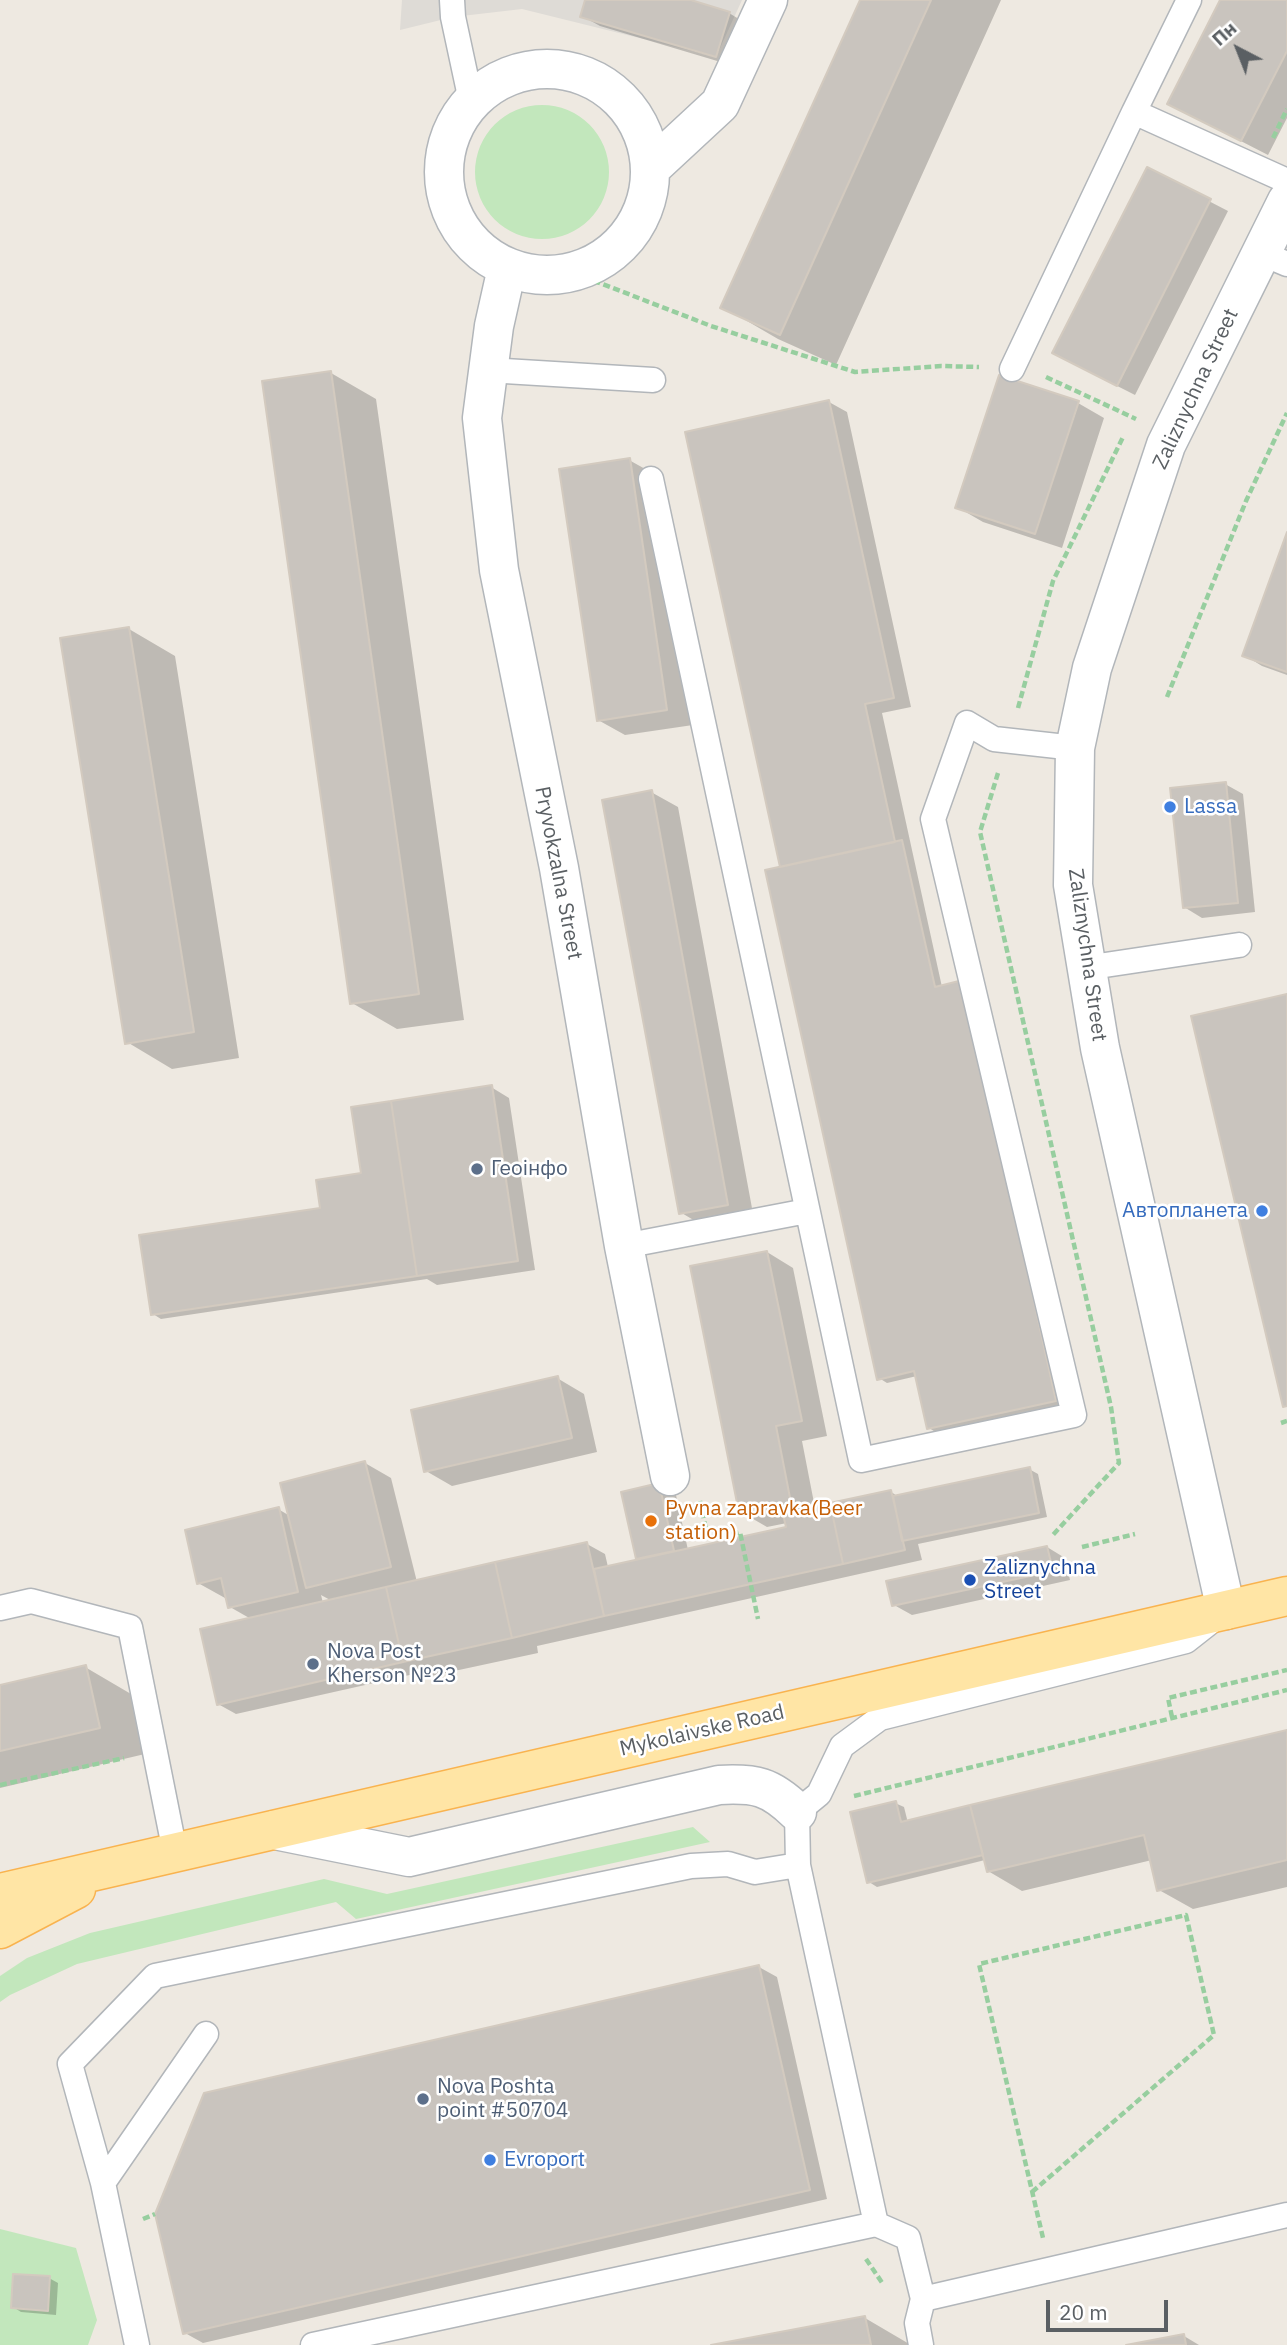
<!DOCTYPE html>
<html>
<head>
<meta charset="utf-8">
<style>
	body { margin:0 }
	#map { position:relative; width:1287px; height:2345px; overflow:hidden; background:#eee9e1; font-family:"IBM Plex Sans",sans-serif }
	canvas { display:block }
	.north { position:absolute; left:1203px; top:14px; width:70px; height:70px; -webkit-text-stroke:5px #fff; paint-order:stroke; rotate:318deg; font-size:19px; font-weight:700; line-height:28px; text-align:center; color:#5a5f63 }
	.north::after { content:''; display:block; margin:auto; width:24px; height:32px; background:#5a5f63; clip-path:polygon(50% 0,100% 100%,50% 72%,0 100%) }
	.scale { position:absolute; left:1046px; top:2300px; width:122px; height:32px; box-sizing:border-box; border:4px solid #5a5f63; border-top:0; padding-left:9px; font-size:21px; line-height:24px; white-space:nowrap; color:#5a5f63; -webkit-text-stroke:5px #fff; paint-order:stroke }
</style>
</head>
<body>
<div id="map">
<canvas width="1287" height="2345"></canvas>
<div class="north">Пн</div>
<div class="scale">20 m</div>
</div>
<script>
const c = document.querySelector('canvas').getContext('2d');
c.lineJoin = 'round';
function fillPath(path, color) {
  c.fillStyle = color;
  c.fill(path, 'evenodd');
}
function strokePath(path, color, width, dash) {
  c.strokeStyle = color;
  c.lineWidth = width;
  c.lineCap = dash ? 'butt' : 'round';
  c.setLineDash(dash || []);
  c.stroke(path);
}
function write(font, color, halo, rows, align = 'center') {
  c.font = font + ' "IBM Plex Sans",sans-serif';
  c.lineWidth = 5;
  c.setLineDash([]);
  c.textBaseline = 'middle';
  c.strokeStyle = halo;
  c.fillStyle = color;
  for (const [text, x, y, turn = 0] of rows) {
    c.save();
    c.translate(x, y);
    c.rotate((+turn || 0) * Math.PI / 180);
    c.textAlign = isNaN(turn) ? turn : align;
    if (halo) c.strokeText(text, 0, 0);
    c.fillText(text, 0, 0);
    c.restore();
  }
}
const industrial = new Path2D(`
	M402,0H742L716,57L522,9L453,17L400,30Z`);
const green = new Path2D(`
	M475 172a67 67 0 1 1 134 0a67 67 0 1 1-134 0Z
	M693,1827L710,1842L356,1919L336,1902L77,1964L10,1995L0,2002V1976L27,1958L90,1933L324,1879L387,1894Z
	M0,2229L76,2248L97,2320L88,2345H0Z`);
const shadow = new Path2D(`
	M587,0H685L729,13L747,24L734,66L600,26L582,16Z
	M862,0H1001L836,365L778,339L723,307Z
	M1222,0H1287V118L1268,155L1196,118Z
	M1147,169L1228,211L1135,395L1072,363Z
	M331,373L376,399L464,1020L397,1029L352,1003Z
	M829,402L847,412L911,707L882,713L942,987L963,982L1064,1405L937,1433L929,1428L917,1376L887,1383L879,1378L782,868Z
	M1078,403L1104,418L1062,548L983,522L957,507Z
	M629,460L656,475L693,725L625,735L598,720Z
	M1287,538V675L1262,666L1244,655Z
	M129,629L175,656L239,1058L172,1069L127,1042Z
	M1225,784L1243,794L1255,912L1202,918L1184,907Z
	M651,792L678,807L754,1219L707,1228L680,1212Z
	M491,1087L509,1098L535,1270L437,1285L427,1279L161,1319L153,1314L322,1209L363,1175Z
	M767,1252L793,1268L827,1436L802,1441L815,1508L891,1492L899,1497L1029,1469L1038,1474L1047,1517L918,1544L922,1560L537,1646L538,1653L431,1676L423,1672L236,1714L218,1704L251,1619L230,1607L227,1597L225,1598L198,1583L278,1509L290,1516L365,1463L391,1478L417,1582L587,1544L605,1554L608,1567L638,1561L623,1493L659,1485L676,1495L688,1550L788,1528L787,1523L767,1527L741,1512ZM321,1595L332,1601L323,1603Z
	M557,1378L584,1394L597,1452L452,1486L426,1471Z
	M1047,1547L1065,1558L1070,1580L912,1615L894,1605Z
	M85,1667L131,1694L145,1754L0,1788V1687Z
	M1287,1732V1887L1193,1909L1159,1890L1152,1860L1022,1891L988,1871L985,1860L877,1887L869,1882L895,1803L904,1807L908,1823Z
	M759,1967L777,1977L827,2199L203,2343L185,2333Z
	M49,2278L58,2283L56,2315L21,2312L13,2307Z
	M865,2318L911,2345H721Z
	M1184,2336L1199,2345H1136Z`);
const building = new Path2D(`
	M585,0H691L730,12L716,57L580,17Z
	M860,0H931L780,335L720,308Z
	M1220,0H1287V51L1241,141L1167,104Z
	M1147,167L1211,199L1117,386L1052,353Z
	M331,371L419,994L350,1004L262,381Z
	M999,375L1079,401L1035,534L955,508Z
	M829,400L894,698L865,704L895,842L780,867L685,432Z
	M630,458L667,710L597,721L559,469Z
	M1287,532V672L1242,656Z
	M129,627L194,1032L125,1044L60,638Z
	M1226,782L1238,903L1183,908L1170,788Z
	M652,790L728,1205L679,1214L602,800Z
	M902,840L935,987L963,980L1056,1401L927,1429L914,1371L877,1380L765,870Z
	M1287,994V1406L1283,1407L1191,1016Z
	M492,1085L518,1261L417,1276L391,1101Z
	M391,1101L417,1276L151,1315L139,1235L320,1208L316,1180L361,1173L351,1107Z
	M767,1251L802,1421L776,1426L791,1503L739,1513L690,1266Z
	M558,1376L572,1438L424,1472L411,1410Z
	M365,1461L391,1567L306,1588L280,1483Z
	M1030,1467L1039,1513L902,1541L893,1496Z
	M659,1483L674,1551L636,1559L621,1492Z
	M891,1490L905,1550L843,1564L830,1503Z
	M830,1503L843,1564L604,1616L594,1569L786,1527L783,1514Z
	M279,1507L298,1592L228,1608L221,1578L197,1584L185,1530Z
	M587,1542L604,1616L512,1638L495,1562Z
	M1047,1546L1053,1571L892,1606L886,1581Z
	M495,1562L512,1638L403,1662L386,1587Z
	M386,1587L403,1662L217,1705L200,1629Z
	M86,1665L100,1728L0,1751V1685Z
	M1287,1730V1860L1157,1891L1144,1835L987,1872L970,1805Z
	M896,1801L901,1822L970,1805L983,1855L867,1883L850,1812Z
	M759,1965L810,2190L183,2334L155,2214L204,2093Z
	M13,2274L50,2276L48,2311L11,2308Z
	M865,2316L871,2345H711Z
	M1184,2334L1186,2345H1126Z`);
const path = new Path2D(`
	M1273,138L1287,109
	M574,273L711,326L855,372L941,366L979,367
	M1046,377L1136,419
	M1167,697L1246,501L1287,413
	M1018,708L1053,581L1123,437
	M998,773L980,832L1111,1407L1119,1463L1051,1537
	M1281,1423L1287,1421
	M700,1501L708,1539L740,1532L758,1619
	M1082,1547L1135,1534
	M1172,1717L1168,1698L1287,1670
	M0,1785L124,1758
	M854,1796L1287,1690
	M1032,2192L1214,2035L1186,1915L979,1964L1043,2238
	M143,2219L155,2214
	M866,2259L883,2284`);
const service = new Path2D(`
	M452,0L453,17L471,101
	M1134,112L1189,0
	M1261,253L1287,264
	M1012,369L1134,112L1287,181
	M488,370L653,380
	M651,479L861,1460L1074,1415L933,819L967,723L994,739L1075,748
	M1085,968L1239,945
	M624,1246L807,1211
	M0,1608L31,1601L130,1627L175,1852
	M103,2183L206,2034
	M923,2299L1287,2215
	M137,2345L103,2183L70,2064L155,1976L691,1866L728,1864L755,1872L798,1865
	M313,2345L876,2224
	M921,2345L917,2323L923,2299L908,2238L876,2224L798,1865L797,1812L819,1794L842,1746L880,1718L1186,1641L1214,1619`);
const minor = new Path2D(`
	M444 172a103 103 0 1 1 206 0a103 103 0 1 1-206 0Z
	M651,168L720,104L768,0
	M507,268L494,326L482,418L499,570L559,868L624,1246L670,1476
	M275,1830L409,1857L719,1785C756,1783 770,1786 797,1812`);
const tertiary = new Path2D(`
	M1226,1610L1100,1048L1073,885L1075,748L1092,668L1166,445L1287,201`);
const primary = new Path2D(`
	M0,1893L1287,1596
	M0,1929L76,1889`);
const markers = [
	[1170,807,7,"#3f7fe0"],
	[477,1169,7,"#5c6f8a"],
	[1262,1211,7,"#3f7fe0"],
	[651,1521,7,"#e8710a"],
	[970,1580,7,"#1a4fb4"],
	[313,1664,7,"#5c6f8a"],
	[423,2099,7,"#5c6f8a"],
	[490,2160,7,"#3f7fe0"]
];
const streetNames = [
	["Zaliznychna Street",1196,389,-65],
	["Pryvokzalna Street",558,873,79],
	["Zaliznychna Street",1087,955,82],
	["Mykolaivske Road",702,1731,-13]
];
const shopNames = [
	["Lassa",1184,807],
	["Автопланета",1248,1211,"right"],
	["Evroport",504,2160]
];
const serviceNames = [
	["Геоінфо",491,1169],
	["Nova Post",327,1652],
	["Kherson №23",327,1676],
	["Nova Poshta",437,2087],
	["point #50704",437,2111]
];
const foodNames = [
	["Pyvna zapravka(Beer",665,1509],
	["station)",665,1533]
];
const transitNames = [
	["Zaliznychna",984,1568],
	["Street",984,1592]
];
fillPath(industrial, '#dedbd6');
fillPath(green, '#c2e7bc');
fillPath(shadow, '#0003');
fillPath(building, '#c9c4be');
strokePath(building, '#d3cabf', 2);
strokePath(service, '#b2b6ba', 27);
strokePath(minor, '#b2b6ba', 41);
strokePath(tertiary, '#b2b6ba', 41);
strokePath(primary, '#f9b34f', 41);
strokePath(path, '#97ce9f', 4.5, [7, 3.5]);
strokePath(service, '#fff', 24);
strokePath(minor, '#fff', 38);
strokePath(tertiary, '#fff', 38);
strokePath(primary, '#ffe5a5', 38);
for (const [x, y, r, color] of markers) {
  const dot = new Path2D();
  dot.arc(x, y, r, 0, 2 * Math.PI);
  c.fillStyle = color;
  c.fill(dot);
  strokePath(dot, '#fff', 2.5);
}
write('21px', '#5a5f63', '#fff', streetNames);
write('21px', '#366cbe', '#fff', shopNames, 'left');
write('21px', '#4e5e75', '#fff', serviceNames, 'left');
write('21px', '#c56008', '#fff', foodNames, 'left');
write('21px', '#164399', '#fff', transitNames, 'left');
</script>
</body>
</html>
